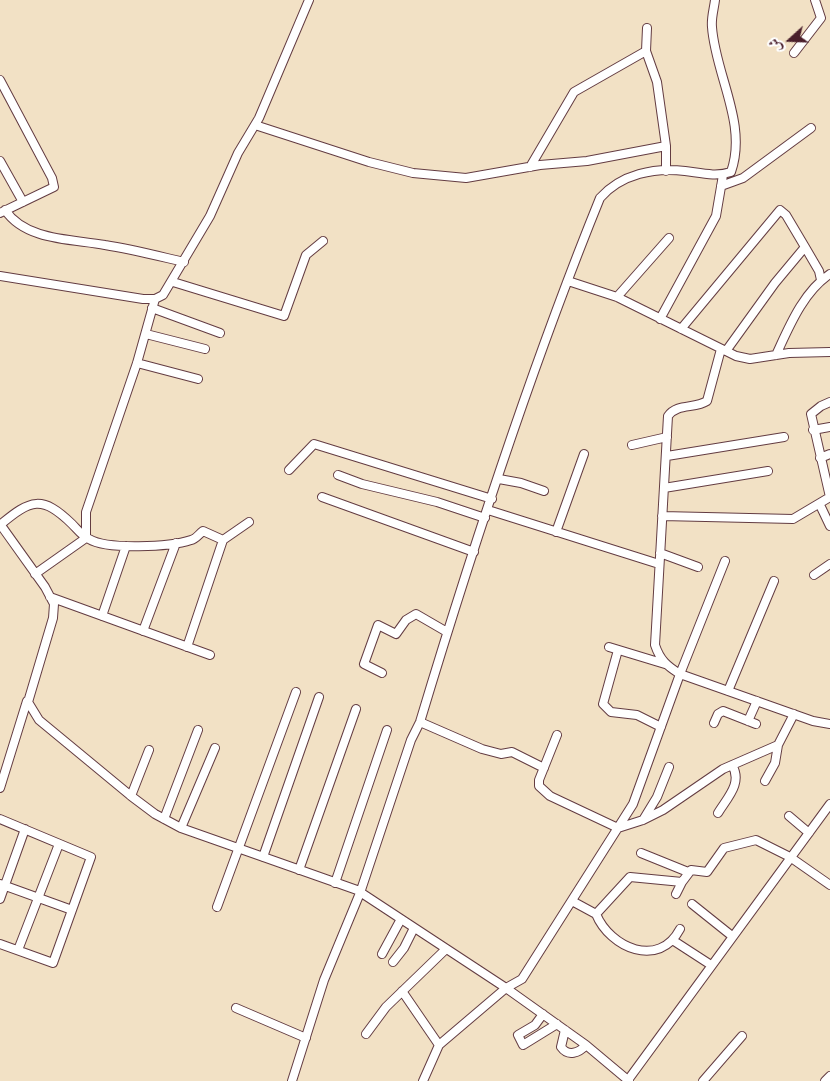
<!DOCTYPE html>
<html>
<head>
<meta charset="utf-8">
<style>
	body { margin:0 }
	#map { position:relative; width:830px; height:1081px; overflow:hidden; background:#f2e1c5; font-family:"IM FELL Double Pica",Amiri,serif }
	canvas { display:block }
	.north { position:absolute; left:765px; top:15px; width:50px; height:50px; -webkit-text-stroke:4px #fff; paint-order:stroke; rotate:250deg; font-size:14px; font-weight:700; line-height:20px; text-align:center; color:#4a1f2b }
	.north::after { content:''; display:block; margin:auto; width:18px; height:22px; background:#4a1f2b; clip-path:polygon(50% 0,100% 100%,50% 72%,0 100%) }
</style>
</head>
<body>
<div id="map">
<canvas width="830" height="1081"></canvas>
<div class="north">ش</div>
</div>
<script>
const c = document.querySelector('canvas').getContext('2d');
c.lineJoin = 'round';
function strokePath(path, color, width, dash) {
  c.strokeStyle = color;
  c.lineWidth = width;
  c.lineCap = dash ? 'butt' : 'round';
  c.setLineDash(dash || []);
  c.stroke(path);
}
const minor = new Path2D(`
	M647,28L646,51L657,82L666,146V171
	M794,53L821,18L815,0
	M0,80L52,178L54,187L0,213
	M255,125L369,162L413,173L466,178L540,165L587,161L666,146
	M0,161L23,202
	M530,167L574,92L646,51
	M721,186L743,178L811,128
	M5,210C26,241 72,239 105,245C131,249 158,256 184,262
	M0,276L143,299H155L163,295L210,216L238,153L259,118L309,0
	M568,281L617,297L736,356L750,359L789,353L830,352
	M173,282L284,316L306,255L323,241
	M617,297L669,238
	M152,308L220,333
	M660,319L716,216L723,175
	M681,329L780,210L786,215L805,247
	M146,334L205,349
	M721,349L707,401C695,409 677,403 668,416L655,645C660,660 667,666 680,674L813,721L830,724
	M726,351L775,283L805,247L819,271L821,280
	M776,355C789,327 803,292 830,274
	M137,363L198,379
	M813,430L830,427
	M632,445L667,437
	M667,456L784,437
	M820,458L830,454
	M289,470L314,444L492,499
	M338,475L362,484L437,502L485,518
	M499,479L521,483L544,491
	M664,488L768,471
	M322,497L474,552
	M830,497L811,414L821,406L830,402
	M820,505L830,526
	M488,510L659,564
	M662,516L793,519L830,497
	M0,524L45,587L54,604L53,618L28,702L39,720L131,796L155,814L181,828L357,890L506,988L586,1045L629,1081
	M0,525C31,499 42,495 72,524C77,529 82,536 89,539C107,550 170,547 191,540C196,539 199,534 203,531L223,540
	M556,532L584,454
	M660,553L698,567
	M35,574L86,538V512L137,363L155,299
	M814,575L830,564
	M50,597L210,655
	M102,616L126,546
	M143,631L176,543
	M187,647L223,540L249,522
	M609,647L665,664
	M618,650L603,704L611,712L637,715L661,727
	M382,673L364,664L378,625L396,634L406,620L416,614L447,632
	M728,691L774,581
	M748,721L757,701
	M420,722L482,749L501,754L512,752L544,768
	M714,723L718,714L723,711L756,724
	M557,735L539,780V786L550,796L618,828L643,820L663,810L723,769L778,745L794,714
	M765,781L775,763L778,745
	M0,788L27,701
	M131,796L149,750
	M718,813C727,798 743,783 732,765
	M789,816L809,833
	M0,819L91,857L53,963L0,944
	M164,819L198,730
	M643,820L657,797L669,767
	M181,828L215,748
	M641,853L688,872
	M263,857L319,697
	M299,870L356,709
	M335,883L387,730
	M0,884L72,910
	M676,894L682,882
	M0,899L25,829
	M572,901L596,914L630,877L682,882L691,870L707,872L724,848L756,840L790,857L830,885
	M692,904L732,936
	M217,907L296,692
	M596,914C610,948 659,969 680,929
	M674,941L711,965
	M18,950L59,844
	M382,954L401,919
	M393,962L404,948L414,928
	M402,991L439,1045L506,988L522,979L633,804L680,674L725,561
	M236,1008L306,1038
	M543,1014L535,1025L518,1035L523,1045L557,1024
	M565,1030L561,1047C568,1057 579,1053 586,1045
	M366,1034L386,1007L446,949
	M628,1080L830,804
	M292,1081L324,980L360,893L411,740L420,722C473,546 531,368 600,198C621,174 655,167 685,171C701,173 716,177 731,172C748,124 715,74 712,27C711,18 714,9 715,0
	M423,1081L439,1045
	M703,1081L742,1036
	M825,1081L830,1076`);
strokePath(minor, '#633c42', 10);
strokePath(minor, '#fff', 8);
</script>
</body>
</html>
